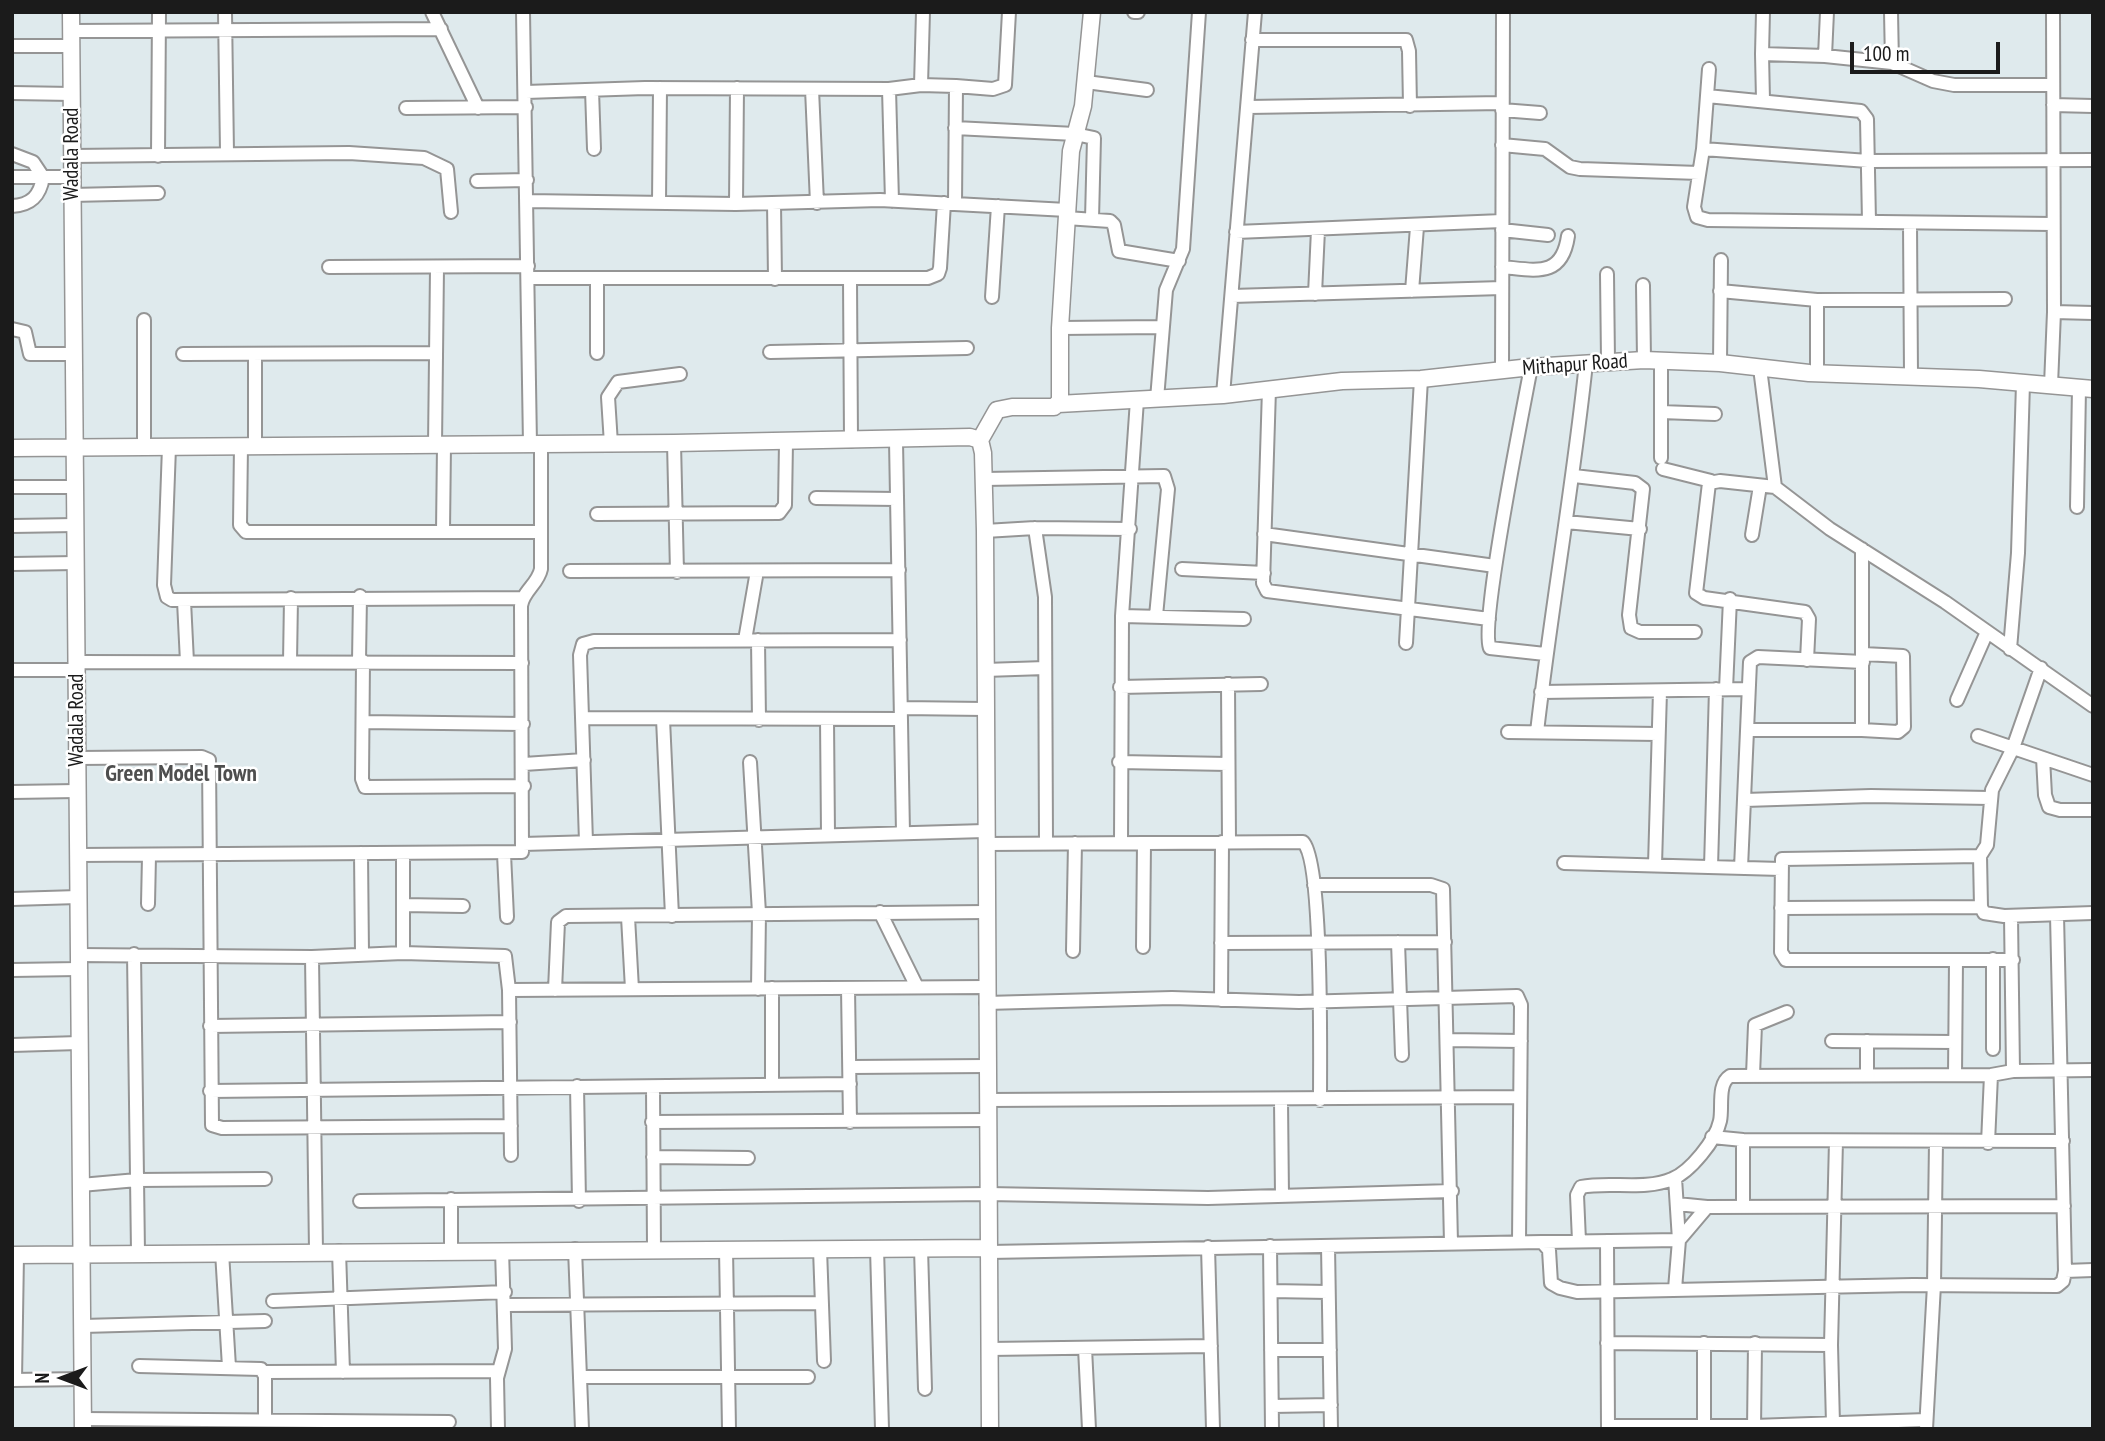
<!DOCTYPE html>
<html>
<head>
<meta charset="utf-8">
<style>
	body { margin:0 }
	#map { position:relative; width:2105px; height:1441px; overflow:hidden; background:#dfeaed; font-family:"PT Sans Narrow",sans-serif }
	canvas { display:block }
	.frame { position:absolute; inset:0; border:14px solid #1b1b1b; pointer-events:none }
	.north { position:absolute; left:28px; top:1343px; width:70px; height:70px; -webkit-text-stroke:5px #fff; paint-order:stroke; rotate:270deg; font-size:19px; font-weight:700; line-height:28px; text-align:center; color:#1b1b1b }
	.north::after { content:''; display:block; margin:auto; width:24px; height:32px; background:#1b1b1b; clip-path:polygon(50% 0,100% 100%,50% 72%,0 100%) }
	.scale { position:absolute; left:1850px; top:42px; width:150px; height:32px; box-sizing:border-box; border:4px solid #1b1b1b; border-top:0; padding-left:9px; font-size:21px; line-height:24px; white-space:nowrap; color:#1b1b1b; -webkit-text-stroke:5px #fff; paint-order:stroke }
</style>
</head>
<body>
<div id="map">
<canvas width="2105" height="1441"></canvas>
<div class="frame"></div>
<div class="north">N</div>
<div class="scale">100 m</div>
</div>
<script>
const c = document.querySelector('canvas').getContext('2d');
c.lineJoin = 'round';
function strokePath(path, color, width, dash) {
  c.strokeStyle = color;
  c.lineWidth = width;
  c.lineCap = dash ? 'butt' : 'round';
  c.setLineDash(dash || []);
  c.stroke(path);
}
function write(font, color, halo, rows, align = 'center') {
  c.font = font + ' "PT Sans Narrow",sans-serif';
  c.lineWidth = 5;
  c.setLineDash([]);
  c.textBaseline = 'middle';
  c.strokeStyle = halo;
  c.fillStyle = color;
  for (const [text, x, y, turn = 0] of rows) {
    c.save();
    c.translate(x, y);
    c.rotate((+turn || 0) * Math.PI / 180);
    c.textAlign = isNaN(turn) ? turn : align;
    if (halo) c.strokeText(text, 0, 0);
    c.fillText(text, 0, 0);
    c.restore();
  }
}
const minor = new Path2D(`
	M225,12L227,153
	M432,12L478,108
	M523,12L530,444
	M1134,12H1138
	M1763,12L1762,54L1825,56L1892,63L1933,81L1954,85H2053
	M1891,12L1892,63
	M71,31L441,29
	M1252,40H1406L1409,51L1410,106
	M12,46H71
	M1762,54L1763,100
	M1825,56L1827,12
	M1709,69L1703,149L1694,207L1697,217L1708,220L2053,224
	M1086,82L1147,90
	M921,85L923,12
	M812,89L817,203
	M889,89L921,85L956,86
	M592,90L594,149
	M526,92L645,88L889,89L892,201
	M12,93L72,94
	M1707,96L1861,111L1867,119L1869,222
	M2053,105L2093,106
	M1248,107L1502,103
	M406,108L526,107
	M1502,110L1540,113
	M955,128L1075,134L1094,138L1092,219
	M1502,145L1545,149L1570,167L1580,169L1699,173
	M1703,149L1868,161L2093,160
	M12,154L33,162L43,177C40,196 31,205 12,206
	M72,156L349,153L424,158L447,169L451,212
	M158,156L159,12
	M12,177H72
	M477,181L527,180
	M72,195L158,193
	M527,201L736,204L880,200L1067,210
	M659,203L660,88
	M774,203L775,279
	M736,204L737,88
	M955,204L956,86L993,89L1005,85L1009,12
	M1066,218L1110,221L1114,225L1119,251L1179,261
	M1910,223L1911,376
	M1502,230L1548,235
	M1236,232L1502,221
	M329,267L528,266
	M1502,267C1536,270 1562,278 1568,236
	M1607,274L1608,361
	M528,278H928L938,274L940,268L944,203
	M597,279V353
	M850,279L851,441
	M1643,285L1644,360
	M1412,291L1417,227
	M1720,291L1817,300V373
	M1315,294L1318,230
	M1232,296L1502,288
	M992,297L998,206
	M1817,300L2005,299
	M2054,312L2093,313
	M144,320V448
	M1060,328L1162,327
	M12,329L25,332L30,354H73
	M770,352L967,348
	M183,354L435,353
	M255,356V445
	M1661,360V458
	M1720,363L1721,260
	M1531,367C1524,405 1479,627 1490,648L1545,654
	M1760,368L1775,487L1830,529L1945,602L2093,706
	M1502,371L1503,12
	M2051,385L2054,312L2053,12
	M1269,389L1263,583L1267,591L1489,619
	M1223,395L1255,12
	M1157,399L1166,290L1183,249L1199,12
	M1661,412L1715,414
	M896,441L903,833
	M674,443L677,572
	M611,444L608,397L618,382L680,374
	M241,445L240,525L246,532H541
	M435,445L437,268
	M169,447L164,585L167,597L172,600L522,598
	M1663,469L1711,481
	M1574,476L1635,483L1643,489L1629,615L1631,628L1640,632H1695
	M984,479L1164,476L1168,489L1156,616
	M12,487H75
	M1775,487L1720,481L1709,483L1696,593L1704,598L1805,612L1809,619L1807,660
	M816,498L897,499
	M2077,507L2079,388
	M597,514L779,513L785,505L786,442
	M1566,522L1640,529
	M12,526L75,525
	M1035,528L1045,597L1046,843
	M443,531L444,445
	M985,531L1035,528L1130,529
	M1264,534L1495,566
	M1752,535L1760,486
	M12,564L76,563
	M1182,569L1264,573
	M570,571L899,570
	M184,601L187,662
	M1122,616L1244,619
	M745,640L757,571
	M758,640L759,720
	M1406,643L1421,379
	M2010,649L2018,553L2023,383
	M359,661L360,596
	M363,661L362,779L365,787L524,786
	M76,662L522,663
	M290,662L291,598
	M12,670H76
	M985,670L1045,668
	M1228,684L1229,842
	M1120,687L1261,684
	M1726,689L1730,599
	M1541,692L1748,689
	M1957,700L1987,632
	M901,708L985,709
	M583,718L901,719
	M663,719L672,916
	M827,719L828,835
	M363,722L523,724
	M1747,730H1862V549
	M1862,730L1898,732L1904,727L1903,656L1863,654
	M1508,732L1658,734
	M1537,732C1551,609 1573,487 1586,363
	M1978,736L2093,775
	M77,758L202,757L209,760L212,1125L222,1128L511,1126
	M2043,758L2045,795L2049,807L2060,810H2093
	M750,762L759,913L758,989
	M1119,762L1228,764
	M524,764L584,760
	M12,792L77,791
	M1745,800L1871,796L1990,798
	M586,842L580,655L583,644L594,641L900,640
	M1121,842L1122,616L1137,400
	M523,844L985,831
	M986,844L1303,842C1323,861 1320,1062 1320,1100
	M361,853L362,954
	M403,853V953
	M504,854L507,917
	M78,855L522,852L521,606C523,591 538,584 541,569V444
	M1980,856L1987,845L1992,790L2013,748L2041,668
	M1564,863L1781,869
	M1655,865L1660,691
	M1711,867L1716,689
	M1741,868L1750,662L1758,657L1863,662
	M1314,885H1431L1443,889L1451,1243
	M12,899L78,897
	M148,904L149,856
	M403,905L463,906
	M1781,908L1981,907
	M880,912L917,987
	M2011,916L2013,1071
	M628,917L632,989
	M1398,942L1402,1055
	M1221,943L1445,942
	M1143,947L1144,843
	M1073,951L1075,843
	M134,954L138,1252
	M78,955L312,957L403,953L505,956L509,990L511,1155
	M312,957L316,1251
	M1993,959V1049
	M2013,960H1786L1781,952L1782,859L1980,856L1981,907L1984,913L2004,916L2093,913
	M12,970L78,969
	M772,988V1084
	M848,988L850,1122
	M509,990L986,987
	M555,990L558,922L566,916L986,912
	M1221,1000L1222,842
	M986,1003L1172,998L1299,1002L1517,996L1521,1005L1519,1242
	M210,1026L510,1022
	M1448,1040L1521,1041
	M1832,1041L1955,1042
	M1867,1041V1074
	M12,1045L79,1043
	M850,1067L987,1066
	M1753,1075L1755,1025L1787,1012
	M1955,1075L1956,960
	M577,1086L579,1201
	M653,1087L654,1249
	M210,1091L850,1084
	M987,1100L1519,1097
	M1281,1101L1282,1196
	M652,1122L987,1120
	M1712,1137L1743,1140
	M1988,1143L1991,1075
	M653,1157L748,1158
	M81,1185L137,1180L265,1179
	M360,1201L988,1194L1208,1198L1452,1191
	M1677,1204L1707,1207
	M1743,1206V1140L2063,1141
	M1579,1241L1577,1195L1581,1187C1610,1181 1644,1191 1672,1179C1690,1172 1716,1140 1720,1121C1723,1108 1717,1084 1730,1076L1991,1075L2013,1071L2093,1070
	M1607,1241L1608,1429
	M1542,1242L1679,1240L1707,1207L2064,1206
	M1270,1246L1272,1429
	M1328,1246L1331,1429
	M1208,1247L1213,1429
	M877,1248L882,1429
	M921,1248L925,1389
	M575,1249L582,1429
	M726,1249L729,1429
	M820,1249L824,1361
	M339,1251L343,1372
	M451,1251V1199
	M222,1252L229,1367
	M989,1252L1542,1242L1549,1250L1551,1283L1560,1288L1577,1292L1913,1285L2057,1286L2063,1281L2065,1271L2057,915
	M2065,1271L2093,1270
	M1675,1289L1679,1240L1675,1178
	M1271,1291L1328,1292
	M273,1301L505,1292
	M505,1305L821,1303
	M83,1326L265,1321
	M1607,1343L1831,1345
	M1704,1343V1426
	M1085,1348L1089,1429
	M989,1349L1211,1346
	M1271,1350H1330
	M139,1366L261,1369L265,1376V1420
	M264,1372L499,1371
	M581,1377H808
	M12,1380L83,1379
	M15,1380L17,1255
	M1272,1406L1331,1405
	M83,1419L449,1422
	M1833,1424L1831,1345L1836,1141
	M1608,1426H1754L1926,1420
	M498,1429L497,1378L505,1349L502,1250
	M1754,1429L1755,1343
	M1926,1429L1934,1285L1936,1142`);
const tertiary = new Path2D(`
	M71,12L83,1429
	M1058,404L1223,395L1342,381L1421,379L1531,367L1644,360L1720,363L1809,373L1979,379L2093,389
	M12,448L674,443L970,437L980,440
	M12,1255L989,1248
	M990,1429L985,531L983,453L980,440L997,410L1012,407H1054L1060,401V328L1071,151L1083,106L1092,12`);
const streetNames = [
	["Wadala Road",72,154,-90],
	["Mithapur Road",1575,365,-4],
	["Wadala Road",77,720,-90]
];
const neighbourhoodNames = [
	["Green Model Town",181,774]
];
strokePath(minor, '#959595', 16);
strokePath(tertiary, '#959595', 19);
strokePath(minor, '#fff', 12);
strokePath(tertiary, '#fff', 16);
write('21px', '#1b1b1b', '#fff', streetNames);
write('bold 23px', '#4e4e4e', '#fff', neighbourhoodNames);
</script>
</body>
</html>
